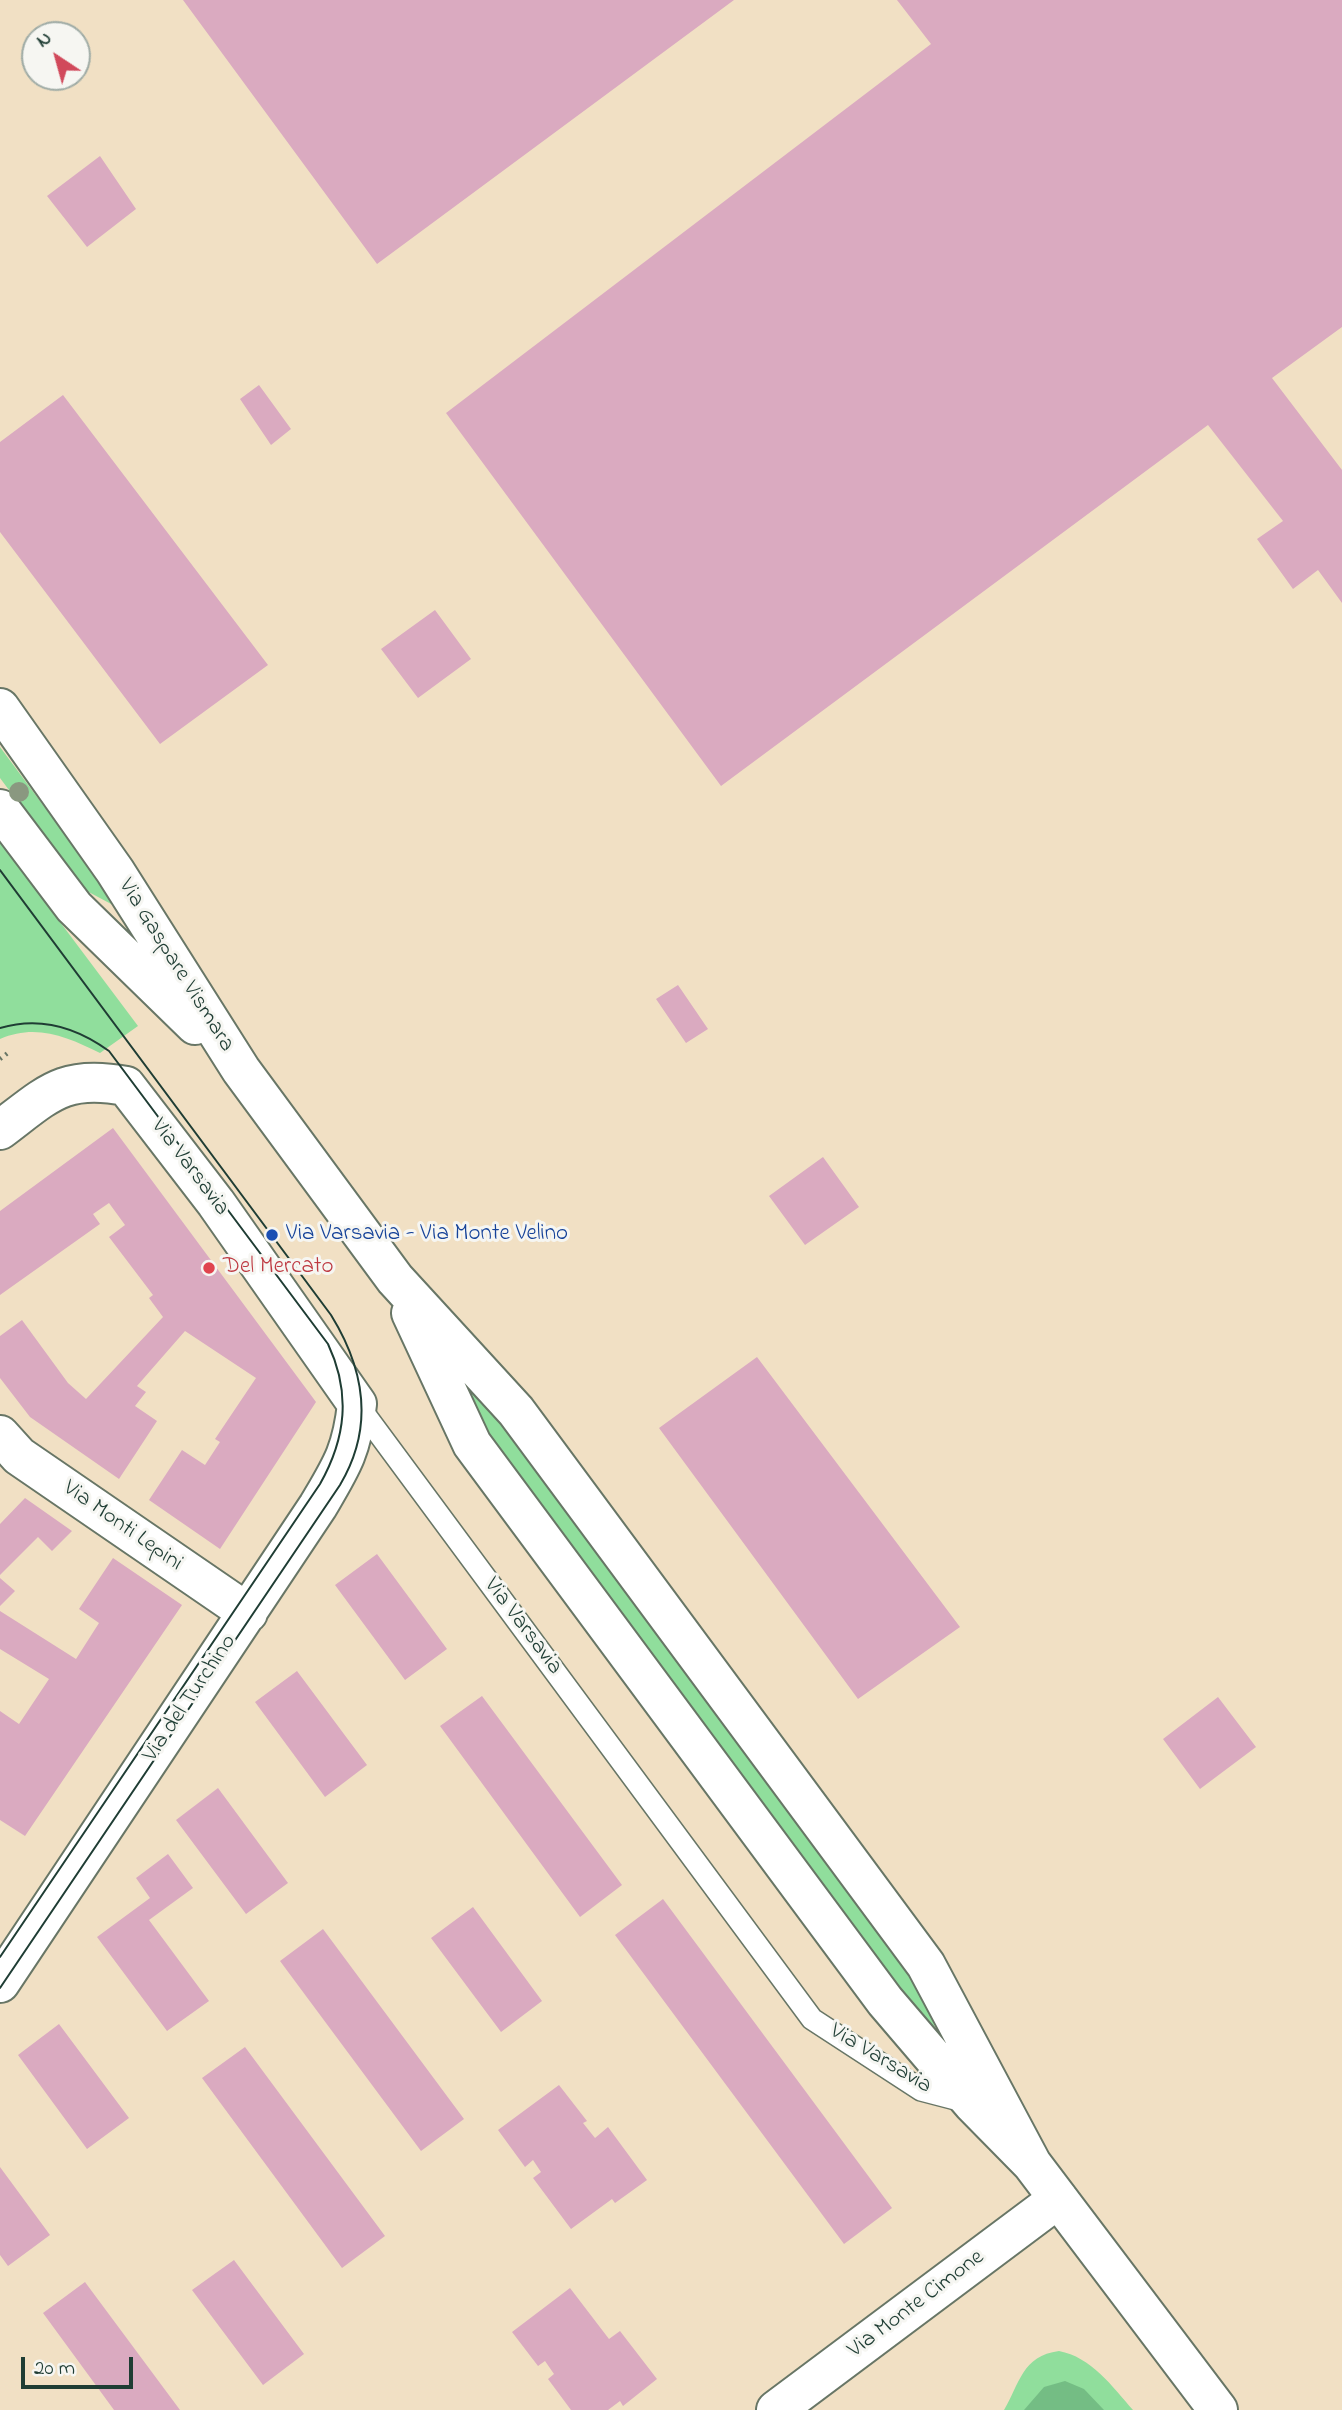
<!DOCTYPE html>
<html>
<head>
<meta charset="utf-8">
<style>
	body { margin:0 }
	#map { position:relative; width:1342px; height:2410px; overflow:hidden; background:#f1e0c4; font-family:"Indie Flower",sans-serif }
	canvas { display:block }
	.north { position:absolute; left:21px; top:21px; width:70px; height:70px; box-sizing:border-box; background:#f6f6f2; border:2px solid #a0aca6; border-radius:50%; rotate:324deg; font-size:19px; font-weight:700; line-height:28px; text-align:center; color:#1f3d34 }
	.north::after { content:''; display:block; margin:auto; width:24px; height:32px; background:#d1495b; clip-path:polygon(50% 0,100% 100%,50% 72%,0 100%) }
	.scale { position:absolute; left:21px; top:2357px; width:112px; height:32px; box-sizing:border-box; border:4px solid #1f3d34; border-top:0; padding-left:9px; font-size:21px; line-height:24px; white-space:nowrap; color:#1f3d34; -webkit-text-stroke:5px #f6f6f2; paint-order:stroke }
</style>
</head>
<body>
<div id="map">
<canvas width="1342" height="2410"></canvas>
<div class="north">N</div>
<div class="scale">20 m</div>
</div>
<script>
const c = document.querySelector('canvas').getContext('2d');
c.lineJoin = 'round';
function fillPath(path, color) {
  c.fillStyle = color;
  c.fill(path, 'evenodd');
}
function strokePath(path, color, width, dash) {
  c.strokeStyle = color;
  c.lineWidth = width;
  c.lineCap = dash ? 'butt' : 'round';
  c.setLineDash(dash || []);
  c.stroke(path);
}
function write(font, color, halo, rows, align = 'center') {
  c.font = font + ' "Indie Flower",sans-serif';
  c.lineWidth = 6;
  c.setLineDash([]);
  c.textBaseline = 'middle';
  c.strokeStyle = halo;
  c.fillStyle = color;
  for (const [text, x, y, turn = 0] of rows) {
    c.save();
    c.translate(x, y);
    c.rotate((+turn || 0) * Math.PI / 180);
    c.textAlign = isNaN(turn) ? turn : align;
    if (halo) c.strokeText(text, 0, 0);
    c.fillText(text, 0, 0);
    c.restore();
  }
}
const green = new Path2D(`
	M0,747L115,902L113,905L83,889L0,778Z
	M0,842L138,1026L100,1053C68,1037 36,1023 0,1039Z
	M458,1365L920,1988L939,2037L936,2040L492,1439Z
	M1059,2351C1091,2357 1112,2386 1133,2410H1004C1020,2383 1022,2356 1059,2351Z`);
const forest = new Path2D(`
	M1065,2381L1084,2389L1104,2410H1024L1044,2387Z`);
const building = new Path2D(`
	M183,0H734L377,264Z
	M897,0H1342V327L1272,378L1342,470V603L1318,570L1293,589L1257,539L1283,521L1208,425L721,786L446,413L931,44Z
	M100,156L136,209L87,247L47,196Z
	M259,385L291,429L271,445L240,399Z
	M63,395L268,665L160,744L0,532V442Z
	M435,610L471,659L418,698L381,649Z
	M678,985L708,1029L686,1043L656,999Z
	M113,1128L316,1402L220,1549L149,1500L182,1450L205,1465L220,1442L215,1439L256,1378L185,1331L137,1386L146,1392L135,1406L157,1421L119,1479L30,1417L0,1378V1336L22,1320L68,1383L86,1399L163,1317L149,1298L153,1295L109,1237L125,1225L109,1203L93,1214L100,1224L0,1295V1211Z
	M823,1157L859,1207L805,1245L769,1196Z
	M757,1357L960,1627L858,1699L659,1428Z
	M25,1498L72,1531L52,1551L38,1537L0,1575V1524Z
	M377,1554L447,1649L405,1680L335,1585Z
	M113,1558L182,1605L25,1836L0,1820V1711L19,1724L49,1679L0,1649V1611L76,1659L99,1623L79,1609Z
	M0,1578L15,1591L0,1606Z
	M297,1671L367,1765L325,1797L255,1702Z
	M482,1696L622,1885L580,1917L440,1726Z
	M1218,1697L1256,1747L1200,1789L1163,1739Z
	M218,1788L288,1883L246,1914L176,1820Z
	M168,1854L193,1888L149,1920L209,2001L167,2031L97,1937L150,1898L136,1878Z
	M663,1899L892,2208L844,2244L615,1935Z
	M473,1907L542,2001L501,2032L431,1938Z
	M323,1929L464,2119L421,2151L280,1961Z
	M59,2024L129,2118L87,2149L18,2055Z
	M245,2047L385,2236L342,2268L202,2078Z
	M559,2085L587,2121L583,2123L595,2138L608,2127L647,2180L615,2203L612,2199L571,2229L533,2178L541,2172L533,2160L525,2167L498,2130Z
	M0,2167L50,2235L8,2266L0,2255Z
	M234,2260L304,2354L263,2385L192,2290Z
	M85,2282L180,2410H114L43,2313Z
	M570,2288L609,2339L620,2331L657,2379L623,2406L620,2401L608,2410H571L548,2379L554,2374L545,2361L538,2366L512,2332Z`);
const path = new Path2D(`
	M0,1059L9,1052`);
const service = new Path2D(`
	M357,1404L812,2019L921,2090L967,2102`);
const minor = new Path2D(`
	M0,1130C48,1094 63,1074 126,1086L216,1203L357,1404C352,1451 341,1467 318,1506L0,1983
	M0,1435L19,1456L248,1613
	M776,2410L1058,2199`);
const tertiary = new Path2D(`
	M0,708L115,871L241,1070L395,1279L516,1411L926,1965L1032,2164
	M0,809L74,907L195,1025
	M411,1313L472,1444L885,2001L973,2104L1032,2164L1218,2410`);
const tram = new Path2D(`
	M0,870L331,1315C365,1370 374,1428 340,1485L0,1988
	M0,1028C40,1016 76,1027 109,1051L328,1344C351,1393 346,1438 320,1484L0,1957`);
const trees = [
	[19,792]
];
const markers = [
	[272,1235,7,"#1a4fb4"],
	[209,1268,7,"#e0444e"]
];
const streetNames = [
	["Via Gaspare Vismara",175,966,58],
	["Via Varsavia",189,1168,53],
	["Via Monti Lepini",122,1527,35],
	["Via Varsavia",522,1627,53],
	["Via del Turchino",191,1699,-56],
	["Via Varsavia",880,2060,31],
	["Via Monte Cimone",917,2305,-37]
];
const transitNames = [
	["Via Varsavia - Via Monte Velino",286,1235]
];
const healthNames = [
	["Del Mercato",223,1268]
];
fillPath(green, '#90de9c');
fillPath(forest, '#74bd84');
fillPath(building, '#daaac0');
strokePath(service, '#687666', 24);
strokePath(minor, '#687666', 42);
strokePath(tertiary, '#687666', 42);
strokePath(path, '#687666', 4.5, [2, 5]);
strokePath(service, '#fff', 21);
strokePath(minor, '#fff', 38);
strokePath(tertiary, '#fff', 38);
strokePath(tram, '#1f3d34', 2);
c.fillStyle = '#8a9880';
for (const [x, y] of trees) {
  c.beginPath();
  c.arc(x, y, 10, 0, 2 * Math.PI);
  c.fill();
}
for (const [x, y, r, color] of markers) {
  const dot = new Path2D();
  dot.arc(x, y, r, 0, 2 * Math.PI);
  c.fillStyle = color;
  c.fill(dot);
  strokePath(dot, '#f6f6f2', 2.5);
}
write('23px', '#1f3d34', '#f6f6f2', streetNames);
write('23px', '#164399', '#f6f6f2', transitNames, 'left');
write('23px', '#be3a42', '#f6f6f2', healthNames, 'left');
</script>
</body>
</html>
